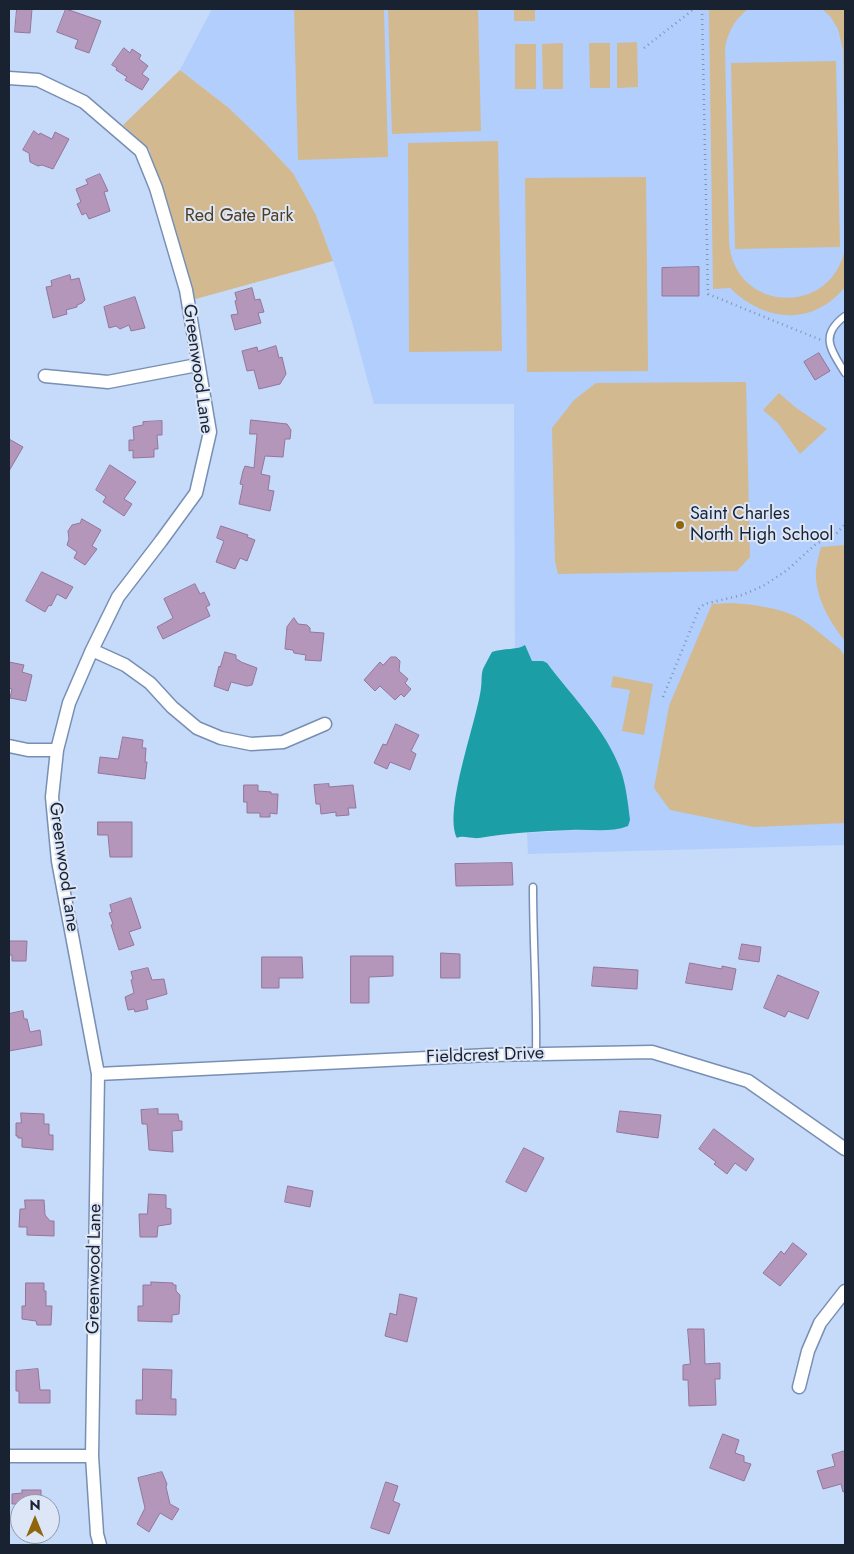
<!DOCTYPE html>
<html>
<head>
<meta charset="utf-8">
<style>
	body { margin:0 }
	#map { position:relative; width:854px; height:1554px; overflow:hidden; background:#c6dafa; font-family:Jost,sans-serif }
	canvas { display:block }
	.frame { position:absolute; inset:0; border:10px solid #192231; pointer-events:none }
	.north { position:absolute; left:10px; top:1494px; width:50px; height:50px; box-sizing:border-box; background:#dce6f7; border:1px solid #8e98a8; border-radius:50%; rotate:0deg; font-size:14px; font-weight:700; line-height:20px; text-align:center; color:#192231 }
	.north::after { content:''; display:block; margin:auto; width:18px; height:22px; background:#8f660c; clip-path:polygon(50% 0,100% 100%,50% 72%,0 100%) }
</style>
</head>
<body>
<div id="map">
<canvas width="854" height="1554"></canvas>
<div class="frame"></div>
<div class="north">N</div>
</div>
<script>
const c = document.querySelector('canvas').getContext('2d');
c.lineJoin = 'round';
function fillPath(path, color) {
  c.fillStyle = color;
  c.fill(path, 'evenodd');
}
function strokePath(path, color, width, dash) {
  c.strokeStyle = color;
  c.lineWidth = width;
  c.lineCap = dash ? 'butt' : 'round';
  c.setLineDash(dash || []);
  c.stroke(path);
}
function write(font, color, halo, rows, align = 'center') {
  c.font = font + ' Jost,sans-serif';
  c.lineWidth = 4;
  c.setLineDash([]);
  c.textBaseline = 'middle';
  c.strokeStyle = halo;
  c.fillStyle = color;
  for (const [text, x, y, turn = 0] of rows) {
    c.save();
    c.translate(x, y);
    c.rotate((+turn || 0) * Math.PI / 180);
    c.textAlign = isNaN(turn) ? turn : align;
    if (halo) c.strokeText(text, 0, 0);
    c.fillText(text, 0, 0);
    c.restore();
  }
}
const built = new Path2D(`
	M212,9H845V845L528,854L527,833L621,828V772L608,744L599,728L547,663L543,661H532L528,655L521,648H515L514,404H374L352,322L336,269L316,215L293,173L263,141L229,108L180,70Z`);
const green = new Path2D(`
	M294,9H384L388,157L298,160Z
	M388,9H478L481,131L392,134Z
	M514,9H535V21H514Z
	M709,9H748C735,19 727,33 725,49L729,241C733,313 832,318 845,248V287C812,327 765,322 730,288L713,289Z
	M822,9H845V175L843,50L838,29L830,16Z
	M637,42L638,87L617,88V43Z
	M563,43V89H543L542,44Z
	M589,43H610V88H590Z
	M515,44H536V89H515Z
	M836,61L840,247L735,249L731,63Z
	M180,70L229,108L263,141L293,173L316,215L333,261L192,300L149,149L123,125Z
	M498,141L502,351L409,352L408,143Z
	M646,177L648,371L527,372L525,178Z
	M746,382L750,557L737,571L558,574L555,561L552,428L574,400L596,383Z
	M779,393L795,407L827,429L800,454L778,423L763,410Z
	M845,545V641C830,623 814,595 816,570C817,562 819,554 821,547Z
	M733,603C754,605 776,607 795,616C811,624 825,638 840,649L845,656V823L754,827L670,810L654,788L669,706L712,604Z
	M613,676L653,684L644,735L622,731L630,690L611,687Z`);
const water = new Path2D(`
	M525,645L532,661H543L547,663C573,698 606,729 621,771C626,786 628,803 630,820L628,826C610,833 590,829 571,830C540,831 509,833 479,838C471,839 463,835 457,838C443,810 477,721 481,688C482,681 481,675 483,669C486,663 489,657 492,652C503,648 519,650 525,645Z`);
const building = new Path2D(`
	M17,9H32L30,33L15,32Z
	M66,9L101,21L89,53L75,48L78,40L57,32Z
	M124,48L130,53L132,49L141,55L139,59L148,66L142,74L149,79L142,90L125,80L127,77L116,70L117,68L112,65Z
	M34,131L39,135L40,133L52,139L55,132L69,139L53,169L42,165L38,166L30,162L29,153L23,150Z
	M100,174L108,191L104,192L110,211L89,219L86,213L82,215L77,204L81,202L76,189L88,184L86,180Z
	M699,267V296H662V268Z
	M70,275L71,280L79,278L85,300L82,303L77,305V307L66,310L67,314L53,318L46,287L52,286L51,281Z
	M252,288L255,300L260,299L264,312L258,313L261,323L235,330L231,315L238,314L235,301L237,300L235,293Z
	M135,297L145,328L131,331L129,325L120,329L116,326L109,328L104,307Z
	M276,346L279,358L282,357L286,374L280,384L259,389L254,370L247,371L242,351L257,347L258,351Z
	M819,353L830,371L815,380L804,362Z
	M251,420L287,424L291,430L290,439H285L283,457L265,456L261,474L270,476L268,490L274,491L270,511L239,504L243,485L240,484L243,471L245,466L254,468L257,434H250Z
	M162,421V435H157L158,449H154V457L133,458V450L129,451V440H134L133,427L143,425V422Z
	M9,439L23,447L9,471Z
	M110,465L136,482L124,499L132,504L124,516L103,502L106,497L96,490Z
	M82,519L101,530L92,546L97,549L85,565L74,558L77,552L67,545L69,539L68,531L72,525L80,523Z
	M221,526L248,535L247,537L255,540L247,561L240,558L235,569L216,562L224,541L217,538Z
	M42,572L73,587L66,599L57,594L51,606L49,605L45,612L26,601Z
	M195,584L200,594L204,592L210,605L206,607L210,616L163,639L157,627L173,618L164,599Z
	M294,618L298,624L307,625L310,628V632L324,633L321,661L305,660L306,655L294,653L293,650L285,649L287,627Z
	M225,652L236,655V659L240,661L241,662L257,668L252,685L247,686L231,682L228,691L214,686L219,666L220,667Z
	M391,657H396L400,661L399,671L408,679L405,683L411,689L404,697L401,694L395,700L380,686L375,691L364,680L380,662L383,665Z
	M9,662L24,665L22,672L32,675L26,701L10,698L12,689L9,688Z
	M396,724L419,735L411,751L416,754L410,770L390,762L387,769L374,763L383,744L386,745Z
	M123,737L143,740L142,748H146L145,762H147L145,779L98,773L100,757L118,759Z
	M329,784V787L353,785L356,808H348L349,815L336,816V812L321,814L320,804H316L314,785Z
	M244,785H258V791L271,792V794H278L277,814L270,813V817H260V813H247V802H244Z
	M98,822H132V857H110L108,835H98Z
	M512,863L513,885L456,886L455,864Z
	M131,898L141,928L129,932L134,945L119,950L111,925L113,924L109,913L112,912L110,905Z
	M9,941H27L26,961H12V955H9Z
	M742,944L761,947L759,962L739,959Z
	M441,953L460,954V978H441Z
	M351,956H393V976L369,977V1003H351Z
	M262,957H302L303,978H279V988H262Z
	M690,963L722,969V966L736,969L732,990L686,983Z
	M594,967L638,970L637,989L592,986Z
	M148,968L152,980L164,979L167,994L146,1000L148,1009L135,1012L134,1009L128,1010L125,997L134,993L131,980L133,979L131,972Z
	M778,975L819,992L808,1019L788,1011L785,1017L764,1008Z
	M23,1011L24,1019H27L30,1032L40,1030L42,1045L9,1051V1014Z
	M158,1109V1114H178L179,1121H182V1130L172,1131L173,1152L149,1150L147,1124H142L141,1110Z
	M620,1111L661,1115L658,1138L617,1132Z
	M21,1113L44,1114V1124H49V1135H53V1150L22,1147V1138H18V1136H16V1123H21Z
	M714,1129L754,1159L746,1171L735,1163L727,1174L714,1164L716,1162L699,1149Z
	M524,1148L544,1158L526,1192L506,1182Z
	M288,1186L313,1191L310,1207L285,1202Z
	M149,1194L166,1195V1208L171,1209V1224L158,1226L157,1237H140L139,1214H147Z
	M25,1200H44L45,1215L50,1221H54V1236L27,1235V1227H19L20,1209H25Z
	M793,1243L807,1254L780,1286L763,1273L781,1251L784,1254Z
	M151,1282L173,1283V1285H176V1291L180,1295L179,1314L172,1315V1322L138,1321V1306H143V1285H151Z
	M26,1283H44V1291H46V1306H52L51,1325H37L36,1321L22,1319V1306H25Z
	M400,1294L417,1298L407,1342L385,1336L390,1313L396,1315Z
	M688,1329H704L705,1364L720,1363V1379H715L716,1405L689,1406L688,1380H683V1365L690,1364Z
	M38,1369L40,1390H50V1403H19V1391H16V1371Z
	M143,1369L172,1370L171,1399H176V1415L136,1414V1400H142Z
	M723,1434L739,1440L735,1453L744,1456V1462L751,1464L744,1481L710,1468Z
	M845,1451V1491L843,1492L841,1484L823,1489L817,1471L835,1466L832,1455Z
	M162,1472L167,1484L166,1487L170,1504L179,1509L172,1520L160,1513L149,1532L137,1524L145,1508L138,1478Z
	M386,1482L398,1486L393,1501L400,1504L389,1534L371,1528Z
	M22,1490H41V1504H12V1494L22,1493Z`);
const path = new Path2D(`
	M702,9L708,294L821,340
	M644,48L694,9
	M663,697L699,609L704,604L742,595L763,586L786,571L816,544L836,534L845,524`);
const service = new Path2D(`
	M845,316C818,336 832,351 845,373
	M533,887C533,943 537,998 536,1054`);
const minor = new Path2D(`
	M9,78L38,80L84,102L141,151L156,188L186,290L210,432L196,493L161,541L118,597L92,650L69,703L57,750L52,797L58,861L98,1074L92,1456L97,1534L100,1545
	M45,376L108,382L197,365
	M92,650L125,665L150,683L172,707L197,728L221,738L251,744L283,742L325,724
	M9,746L28,750H57
	M98,1074L489,1055L652,1052L748,1081L845,1149
	M799,1387L808,1351L820,1323L845,1291
	M9,1456H92`);
const markers = [
	[680,525,5,"#8f660c"]
];
const parkNames = [
	["Red Gate Park",239,217]
];
const streetNames = [
	["Greenwood Lane",197,369,82],
	["Greenwood Lane",63,867,82],
	["Fieldcrest Drive",485,1056,-2],
	["Greenwood Lane",95,1269,-89]
];
const poiNames = [
	["Saint Charles",690,515],
	["North High School",690,536]
];
fillPath(built, '#b1cefc');
fillPath(green, '#d3b98f');
fillPath(water, '#1b9ea5');
fillPath(building, '#b496bb');
strokePath(building, '#937699', 1);
strokePath(service, '#788fb4', 9);
strokePath(minor, '#788fb4', 15);
strokePath(path, '#8493ad', 2.5, [1, 4]);
strokePath(service, '#fff', 6);
strokePath(minor, '#fff', 12);
for (const [x, y, r, color] of markers) {
  const dot = new Path2D();
  dot.arc(x, y, r, 0, 2 * Math.PI);
  c.fillStyle = color;
  c.fill(dot);
  strokePath(dot, '#dce6f7', 2);
}
write('18px', '#503e1e', '#dce6f7', parkNames);
write('18px', '#192231', '#dce6f7', streetNames);
write('18px', '#192231', '#dce6f7', poiNames, 'left');
</script>
</body>
</html>
